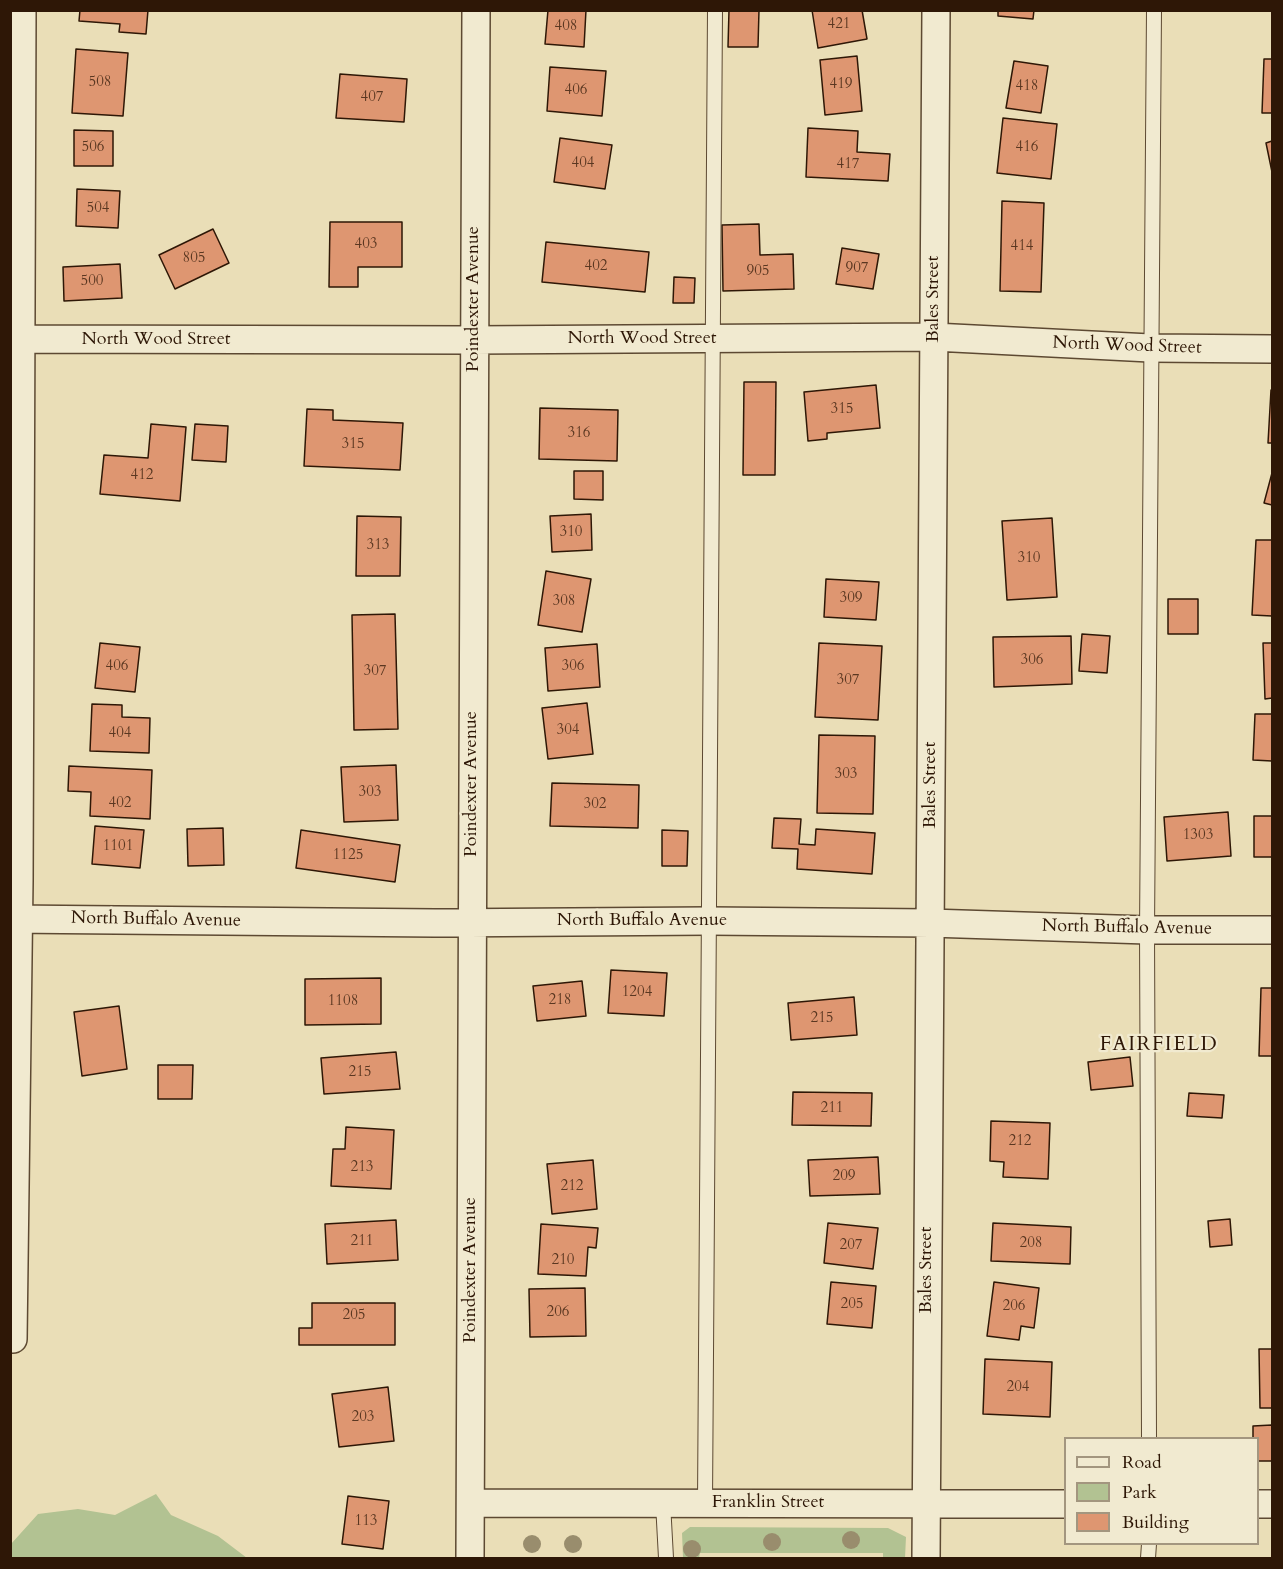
<!DOCTYPE html>
<html>
<head>
<meta charset="utf-8">
<style>
	body { margin:0 }
	#map { position:relative; width:1283px; height:1569px; overflow:hidden; background:#eadeb7; font-family:Cardo,serif }
	canvas { display:block }
	.frame { position:absolute; inset:0; border:12px solid #2e1706; pointer-events:none }
	.legend { position:absolute; left:1064px; top:1437px; width:195px; height:108px; box-sizing:border-box; background:#f1ead0; border:2px solid #a3967f; margin:0; padding:8px 10px; list-style:none; font-size:18px; color:#2e1706 }
	.legend li { display:flex; align-items:center; gap:12px; height:30px }
	.legend b { width:30px; border:2px solid #a3967f }
</style>
</head>
<body>
<div id="map">
<canvas width="1283" height="1569"></canvas>
<div class="frame"></div>
<ul class="legend">
<li><b style="height:8px;background:#f1ead0"></b>Road</li>
<li><b style="height:16px;background:#b2c292"></b>Park</li>
<li><b style="height:16px;background:#de9671"></b>Building</li>
</ul>
</div>
<script>
const c = document.querySelector('canvas').getContext('2d');
c.lineJoin = 'round';
function fillPath(path, color) {
  c.fillStyle = color;
  c.fill(path, 'evenodd');
}
function strokePath(path, color, width, dash) {
  c.strokeStyle = color;
  c.lineWidth = width;
  c.lineCap = dash ? 'butt' : 'round';
  c.setLineDash(dash || []);
  c.stroke(path);
}
function write(font, color, halo, rows, align = 'center') {
  c.font = font + ' Cardo,serif';
  c.lineWidth = 4.5;
  c.setLineDash([]);
  c.textBaseline = 'middle';
  c.strokeStyle = halo;
  c.fillStyle = color;
  for (const [text, x, y, turn = 0] of rows) {
    c.save();
    c.translate(x, y);
    c.rotate((+turn || 0) * Math.PI / 180);
    c.textAlign = isNaN(turn) ? turn : align;
    if (halo) c.strokeText(text, 0, 0);
    c.fillText(text, 0, 0);
    c.restore();
  }
}
const green = new Path2D(`
	M156,1494L171,1515L218,1536L247,1558H11V1544L38,1514L78,1509L115,1515Z
	M690,1527L888,1528L906,1537L905,1558H883V1553H700L699,1558H683L682,1533Z`);
const building = new Path2D(`
	M80,10H148L146,34L119,32L120,24L79,21Z
	M548,10H586L584,47L545,44Z
	M729,10H759L758,47H728Z
	M812,10H862L867,39L818,48Z
	M998,10H1034L1033,19L998,16Z
	M76,49L128,53L123,116L72,113Z
	M857,56L862,111L825,115L820,60Z
	M1264,59H1272V113H1262Z
	M1014,61L1048,66L1041,113L1006,108Z
	M550,67L606,71L602,116L547,111Z
	M340,74L407,79L404,122L336,118Z
	M1003,118L1057,124L1051,179L997,173Z
	M808,128L858,131L857,152L890,154L888,181L806,177Z
	M74,130L113,131V166H74Z
	M560,138L612,145L605,189L554,182Z
	M1272,141V172L1266,143Z
	M77,189L120,191L118,228L76,226Z
	M1002,201L1044,203L1041,292L1000,291Z
	M330,222H402V267H358V287H329Z
	M759,224L760,255L793,254L794,289L723,291L722,225Z
	M213,229L229,263L175,289L159,255Z
	M546,242L649,252L645,292L542,282Z
	M842,248L879,254L873,289L836,284Z
	M120,264L122,298L64,301L63,267Z
	M674,277L695,278L694,303H673Z
	M744,382H776L775,475H743Z
	M876,385L880,428L827,433V439L808,441L804,392Z
	M1271,390L1272,391V443H1268Z
	M540,408L618,410L617,461L539,459Z
	M307,409L333,410V420L403,423L400,470L304,466Z
	M151,424L186,427L180,501L100,494L104,455L148,458Z
	M195,424L228,426L226,462L192,460Z
	M574,471H603V500L574,499Z
	M1272,473V505L1264,503Z
	M591,514L592,550L552,552L550,516Z
	M357,516L401,517L400,576H356Z
	M1052,518L1057,597L1007,600L1002,521Z
	M1256,540H1272V616L1252,615Z
	M546,571L591,579L582,632L538,625Z
	M826,579L879,582L876,620L824,617Z
	M1168,599H1198V634H1168Z
	M395,614L398,729L354,730L352,615Z
	M1082,634L1110,636L1107,673L1079,671Z
	M1071,636L1072,684L994,687L993,637Z
	M100,643L140,647L135,692L95,688Z
	M819,643L882,646L878,720L815,717Z
	M1263,643H1272V698L1265,699Z
	M597,644L600,687L548,691L545,648Z
	M587,703L593,754L548,759L542,708Z
	M92,704L122,705V717L150,718L149,753L90,751Z
	M1255,714H1272V761L1253,760Z
	M819,735L875,736L873,814L817,813Z
	M396,765L398,820L344,822L341,767Z
	M69,766L152,770L150,819L90,816L91,792L68,791Z
	M552,783L639,785L638,828L550,826Z
	M1228,812L1231,856L1167,861L1164,817Z
	M1254,816H1272V857H1254Z
	M774,818L801,819L799,844L815,845L816,829L875,833L872,874L797,869L798,849L772,848Z
	M95,826L144,830L140,868L92,864Z
	M223,828L224,865L188,866L187,829Z
	M301,830L400,845L395,882L296,868Z
	M662,830L688,831L687,866H662Z
	M611,970L667,973L664,1016L608,1013Z
	M381,978V1024L305,1025V979Z
	M582,981L586,1016L537,1021L533,986Z
	M1261,988H1272V1056H1259Z
	M854,997L857,1035L791,1040L788,1003Z
	M119,1006L127,1069L82,1076L74,1012Z
	M396,1052L400,1089L324,1094L321,1058Z
	M1130,1057L1133,1086L1091,1090L1088,1062Z
	M158,1065H193L192,1099H158Z
	M793,1092L872,1093L871,1126L792,1125Z
	M1189,1093L1224,1095L1222,1118L1187,1116Z
	M991,1121L1050,1123L1048,1179L1003,1177L1004,1162L990,1161Z
	M346,1127L394,1130L391,1189L331,1186L333,1149H345Z
	M878,1157L880,1194L810,1196L808,1160Z
	M593,1160L597,1209L552,1214L547,1164Z
	M1230,1219L1232,1245L1210,1247L1208,1221Z
	M396,1220L398,1260L327,1264L325,1224Z
	M828,1223L878,1228L873,1269L824,1263Z
	M993,1223L1071,1227L1070,1264L991,1261Z
	M541,1224L598,1228L596,1248L588,1247L586,1276L538,1274Z
	M831,1282L876,1286L872,1328L827,1324Z
	M994,1282L1039,1288L1034,1328L1021,1326L1019,1340L987,1336Z
	M585,1288L586,1336L530,1337L529,1289Z
	M312,1303H395V1345H299V1328H312Z
	M1259,1349H1272V1408H1260Z
	M985,1359L1052,1362L1050,1417L983,1414Z
	M388,1387L394,1441L339,1447L332,1394Z
	M1272,1425V1461H1258V1438H1253V1426Z
	M348,1496L389,1501L383,1549L342,1544Z`);
const lane = new Path2D(`
	M1149,1438L1147,930L1154,10
	M705,1502L715,10
	M663,1503L666,1558
	M1148,1558L1149,1544`);
const street = new Path2D(`
	M10,339L474,340L934,337L1150,348L1272,349
	M10,919L435,923L709,921L930,923L1147,930H1272
	M13,1339L19,881L22,10
	M471,1503L1066,1504
	M1258,1504H1272
	M470,1558L476,10
	M926,1558L936,10`);
const trees = [
	[851,1540],
	[772,1542],
	[532,1544],
	[573,1544],
	[692,1549]
];
const numberNames = [
	["421",839,25],
	["408",566,27],
	["508",100,83],
	["419",841,85],
	["418",1027,87],
	["406",576,91],
	["407",372,98],
	["506",93,148],
	["416",1027,148],
	["404",583,164],
	["417",848,165],
	["504",98,209],
	["403",366,245],
	["414",1022,247],
	["805",194,259],
	["402",596,267],
	["907",857,269],
	["905",758,272],
	["500",92,282],
	["315",842,410],
	["316",579,434],
	["315",353,445],
	["412",142,476],
	["310",571,533],
	["313",378,546],
	["310",1029,559],
	["309",851,599],
	["308",564,602],
	["306",1032,661],
	["406",117,667],
	["306",573,667],
	["307",375,672],
	["307",848,681],
	["304",568,731],
	["404",120,734],
	["303",846,775],
	["303",370,793],
	["402",120,804],
	["302",595,805],
	["1303",1198,836],
	["1101",118,847],
	["1125",348,856],
	["1204",637,993],
	["218",560,1001],
	["1108",343,1002],
	["215",822,1019],
	["215",360,1073],
	["211",832,1109],
	["212",1020,1142],
	["213",362,1168],
	["209",844,1177],
	["212",572,1187],
	["211",362,1242],
	["208",1031,1244],
	["207",851,1246],
	["210",563,1261],
	["205",852,1305],
	["206",1014,1307],
	["206",558,1313],
	["205",354,1316],
	["204",1018,1388],
	["203",363,1418],
	["113",366,1522]
];
const streetNames = [
	["Poindexter Avenue",474,299,-90],
	["Bales Street",934,299,-90],
	["North Wood Street",642,339],
	["North Wood Street",156,340],
	["North Wood Street",1127,346,2],
	["Poindexter Avenue",472,784,-90],
	["Bales Street",931,785,-90],
	["North Buffalo Avenue",156,920,1],
	["North Buffalo Avenue",642,921],
	["North Buffalo Avenue",1127,928,1],
	["Poindexter Avenue",471,1270,-90],
	["Bales Street",927,1270,-90],
	["Franklin Street",768,1503]
];
const neighbourhoodNames = [
	["FAIRFIELD",1159,1045]
];
fillPath(green, '#b2c292');
fillPath(building, '#de9671');
strokePath(building, '#2e1706', 1.5);
strokePath(lane, '#5d4932', 16);
strokePath(street, '#5d4932', 30);
strokePath(lane, '#f1ead0', 14);
strokePath(street, '#f1ead0', 27);
c.fillStyle = '#998d6d';
for (const [x, y] of trees) {
  c.beginPath();
  c.arc(x, y, 9, 0, 2 * Math.PI);
  c.fill();
}
write('15px', '#5a3721', null, numberNames);
write('18px', '#2e1706', '#f1ead0', streetNames);
c.letterSpacing = '1.5px';
write('20px', '#2e1706', '#f1ead0', neighbourhoodNames);
c.letterSpacing = '0px';
</script>
</body>
</html>
